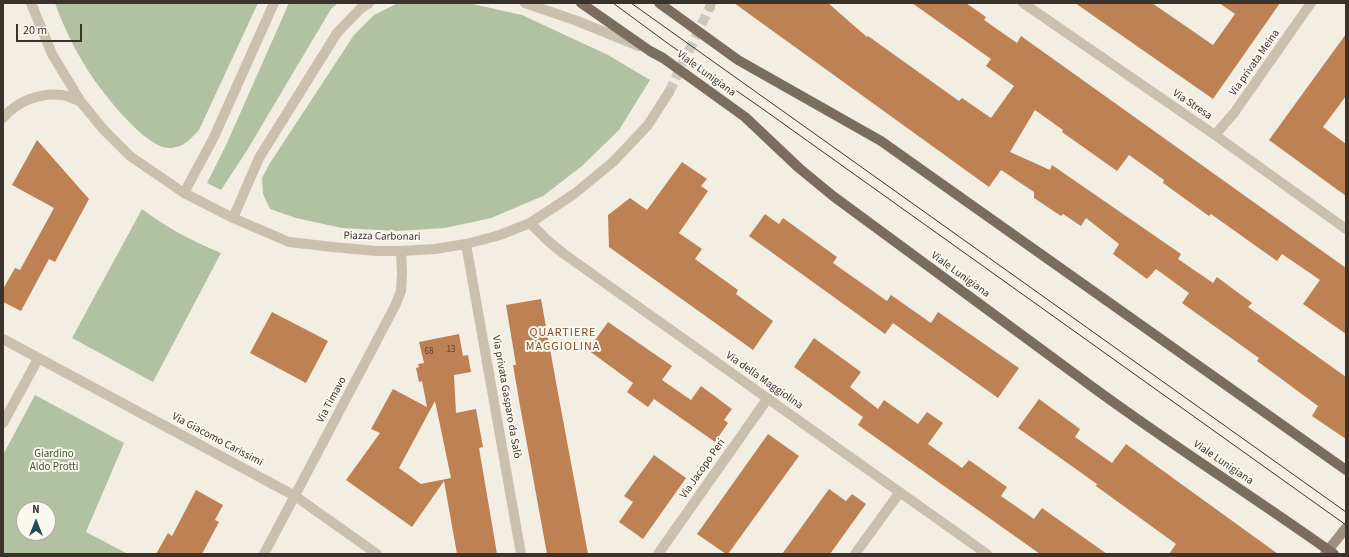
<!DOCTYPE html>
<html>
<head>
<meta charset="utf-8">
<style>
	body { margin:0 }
	#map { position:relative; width:1349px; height:557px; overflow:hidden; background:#f2eee2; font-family:"Source Sans 3",sans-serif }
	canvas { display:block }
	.frame { position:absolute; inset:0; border:4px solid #39332c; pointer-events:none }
	.north { position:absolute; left:16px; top:501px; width:40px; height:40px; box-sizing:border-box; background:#faf7ee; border:1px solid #ada9a0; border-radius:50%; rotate:0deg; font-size:11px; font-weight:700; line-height:16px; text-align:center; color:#39332c }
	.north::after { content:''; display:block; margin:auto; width:14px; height:18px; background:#244b58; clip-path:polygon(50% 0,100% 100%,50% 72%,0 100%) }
	.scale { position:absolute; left:16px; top:24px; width:66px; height:18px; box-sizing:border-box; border:2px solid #39332c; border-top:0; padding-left:5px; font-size:12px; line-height:14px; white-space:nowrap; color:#39332c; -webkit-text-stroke:3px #faf7ee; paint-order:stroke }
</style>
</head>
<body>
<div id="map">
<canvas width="1349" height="557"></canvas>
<div class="frame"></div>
<div class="north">N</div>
<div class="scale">20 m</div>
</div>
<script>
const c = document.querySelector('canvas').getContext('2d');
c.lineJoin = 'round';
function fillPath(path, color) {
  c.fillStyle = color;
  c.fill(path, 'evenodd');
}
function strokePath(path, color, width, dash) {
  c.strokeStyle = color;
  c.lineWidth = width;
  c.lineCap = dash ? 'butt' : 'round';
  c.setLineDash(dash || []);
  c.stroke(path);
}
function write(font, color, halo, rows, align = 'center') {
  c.font = font + ' "Source Sans 3",sans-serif';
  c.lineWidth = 4;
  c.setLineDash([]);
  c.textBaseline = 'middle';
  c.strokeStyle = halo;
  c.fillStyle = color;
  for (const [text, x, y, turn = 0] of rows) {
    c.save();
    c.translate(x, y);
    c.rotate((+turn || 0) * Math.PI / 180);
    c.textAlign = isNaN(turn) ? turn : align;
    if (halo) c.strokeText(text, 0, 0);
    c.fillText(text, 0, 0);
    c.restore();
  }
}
const green = new Path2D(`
	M55,3H258L199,130C190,139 184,148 169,148C144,148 96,85 84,64C73,46 62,23 55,3Z
	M289,3H338L331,9L246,152L221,190L207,183L227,143Z
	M398,3H468L522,15L608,55L650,80L619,130L582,166L543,196L491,218L445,228L397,231L342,228L296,218L270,209L263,194L262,178L270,163L354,35L374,15Z
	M142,209C167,228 192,241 221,253L153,382L72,338Z
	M35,395L124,443L86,532L128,554H3V455ZM24,509H48V533H24Z`);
const building = new Path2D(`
	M734,3H828L867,37L868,36L959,101L962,98L991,118L1014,86L986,66L991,59L912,3H966L986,17L984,20L1017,43L1021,36L1346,268V334L1303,304L1320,280L1282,254L1277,261L1211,214L1209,216L1163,183L1164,180L1129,155L1117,171L1062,132L1063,130L1035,110L1010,152L1050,170L1052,165L1181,254L1178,259L1213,283L1217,277L1252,303L1248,307L1346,377V439L1312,416L1318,406L1257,361L1259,358L1182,303L1189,293L1156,269L1147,279L1113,254L1119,244L1086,218L1081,226L1063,214L1061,216L1034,198V192L1001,170L989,187Z
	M1075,3H1152L1213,45L1235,14L1219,3H1280L1213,99Z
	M1346,34V96L1323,127L1346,144V196L1269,140Z
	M37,140L89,199L55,262L49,259L21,311L3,302V289L15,268L20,270L54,208L12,185Z
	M682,162L707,179L701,186L708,191L679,233L702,249L695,259L738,290L736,294L773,321L753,350L609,247L608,215L630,198L647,210Z
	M765,214L779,224L783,218L837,257L833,263L887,301L891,295L931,323L938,312L1019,368L998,398L893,323L885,334L749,236Z
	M541,299L558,393L588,554H547L520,406L513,365H516L506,305Z
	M272,312L328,341L306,383L250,353Z
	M608,322L672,366L662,380L691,400L701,386L732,409L724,420L728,423L715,442L654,399L648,407L627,392L633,383L588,350Z
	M459,334L463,356L468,355L471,372L454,375L456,413L476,409L483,447L479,448L497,554H457L444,481L412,527L346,480L380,433L371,429L393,389L427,407L422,381L419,382L416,368L419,367L418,364L424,363L419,342ZM435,401L451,478L421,484L399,468Z
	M814,338L861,372L850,387L878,409L884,400L918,424L927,412L943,423L928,444L962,468L969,460L1007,487L1001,496L1034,519L1042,508L1107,554H1040L858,425L863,417L794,367Z
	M1039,399L1080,429L1075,437L1112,463L1126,444L1278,554H1169L1176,544L1096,486L1097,484L1018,428Z
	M768,434L799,456L728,554H726L697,534Z
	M654,455L686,478L643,539L619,522L633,502L624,496Z
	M829,489L846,501L852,494L866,504L830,554H782Z
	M196,490L223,505L215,520L219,522L202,554H156L168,533L172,536Z`);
const streetTunnel = new Path2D(`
	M669,92L710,7`);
const street = new Path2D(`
	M31,3L52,54L81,102L103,129L130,156L184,193L233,218L289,242L333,247L376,251H401L435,249L466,244L500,235L530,223L574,194L613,162L648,125L669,92
	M525,3L577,21L639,46
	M1023,3L1215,135L1346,229
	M710,7L711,3
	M3,118C17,101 41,92 63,95C69,96 76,100 81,102
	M1215,135L1234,113L1311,3
	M184,193L214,137L274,3
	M233,218L259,158L337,33L360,9L369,3
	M530,223L548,241L564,254L987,554
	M466,244L521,554
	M3,339L295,496L377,554
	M3,423L38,359
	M264,554L395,306L401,291L402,274L401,251
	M658,554L768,398
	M855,554L900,492`);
const secondary = new Path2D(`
	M1325,554L1346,528`);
const primary = new Path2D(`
	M581,3L650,51L663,58L745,117L799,168L833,196L1083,380C1165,441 1251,495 1334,554
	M659,3L738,60L881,141L1346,470`);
const tram = new Path2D(`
	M613,3L670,45L760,107L1346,525
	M631,3L1346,512`);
const numberNames = [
	["13",451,350],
	["68",429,352]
];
const streetNames = [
	["Via privata Meina",1255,63,-55],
	["Viale Lunigiana",706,74,36],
	["Via Stresa",1192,105,34],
	["Piazza Carbonari",382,237,1],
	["Viale Lunigiana",960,275,36],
	["Via della Maggiolina",764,381,35],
	["Via privata Gasparo da Salò",506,397,80],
	["Via Timavo",332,400,-62],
	["Via Giacomo Carissimi",217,440,28],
	["Viale Lunigiana",1223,463,34],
	["Via Jacopo Peri",703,469,-55]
];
const parkNames = [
	["Giardino",54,455],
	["Aldo Protti",54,468]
];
const neighbourhoodNames = [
	["QUARTIERE",563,333],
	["MAGGIOLINA",563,347]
];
fillPath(green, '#b1c1a2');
fillPath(building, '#be8154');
strokePath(streetTunnel, '#cdc9be', 10, [10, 5]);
strokePath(street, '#cac0ae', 10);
strokePath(secondary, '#9e907f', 10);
strokePath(primary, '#7a6d5e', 10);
strokePath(tram, '#39332c', 1);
write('9px', '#5a4636', null, numberNames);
write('11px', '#39332c', '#faf7ee', streetNames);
write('11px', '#425631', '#faf7ee', parkNames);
c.letterSpacing = '1px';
write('12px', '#83502a', '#faf7ee', neighbourhoodNames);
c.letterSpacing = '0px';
</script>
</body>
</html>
